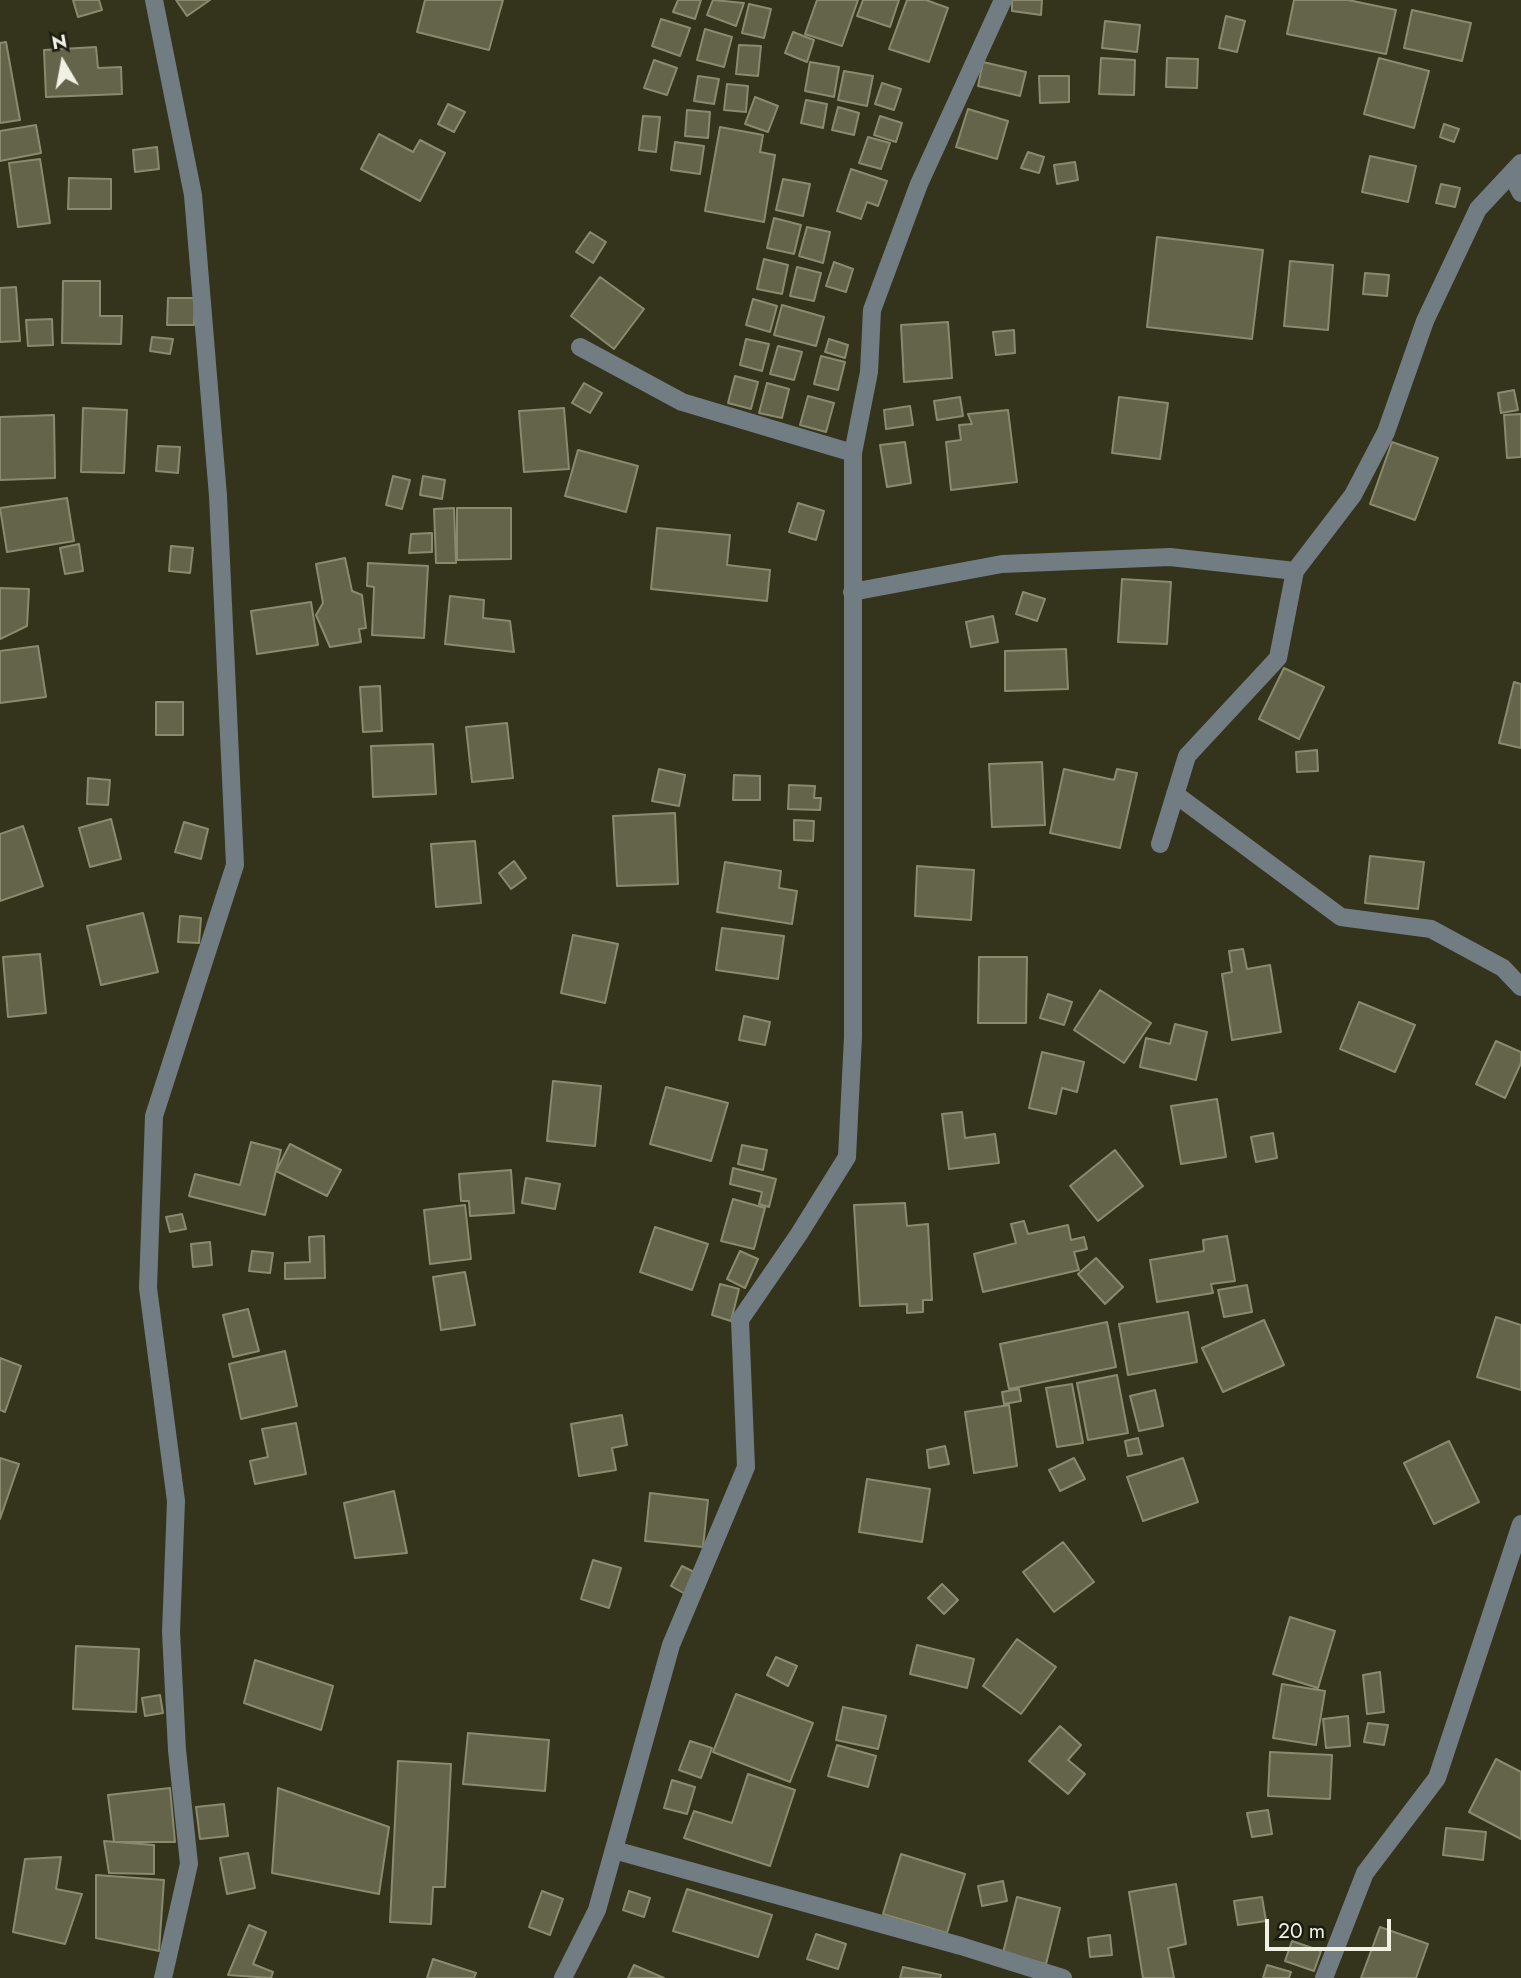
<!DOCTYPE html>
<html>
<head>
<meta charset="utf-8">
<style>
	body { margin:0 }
	#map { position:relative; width:1521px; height:1978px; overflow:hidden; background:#34341c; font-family:Jost,sans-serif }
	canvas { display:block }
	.north { position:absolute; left:28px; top:28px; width:70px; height:70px; -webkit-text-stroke:5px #1b1b10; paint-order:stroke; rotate:350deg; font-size:19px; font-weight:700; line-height:28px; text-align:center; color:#f0f1e2 }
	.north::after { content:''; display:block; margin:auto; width:24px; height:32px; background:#f0f1e2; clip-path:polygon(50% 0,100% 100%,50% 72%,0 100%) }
	.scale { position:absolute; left:1265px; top:1919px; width:126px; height:32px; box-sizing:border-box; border:4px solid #f0f1e2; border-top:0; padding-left:9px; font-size:21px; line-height:24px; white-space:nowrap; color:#f0f1e2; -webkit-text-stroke:5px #1b1b10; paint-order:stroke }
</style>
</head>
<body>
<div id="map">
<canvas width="1521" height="1978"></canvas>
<div class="north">N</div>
<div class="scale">20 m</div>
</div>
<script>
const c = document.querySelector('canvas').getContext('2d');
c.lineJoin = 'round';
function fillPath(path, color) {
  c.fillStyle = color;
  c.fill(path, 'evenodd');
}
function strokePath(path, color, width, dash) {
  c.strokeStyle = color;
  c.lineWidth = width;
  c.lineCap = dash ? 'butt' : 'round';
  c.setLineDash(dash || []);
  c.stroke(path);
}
const building = new Path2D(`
	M73,0H99L102,10L78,17Z
	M176,0H210L187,16Z
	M425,0H503L489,50L417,32Z
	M678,0H701L695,19L673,12Z
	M713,0L744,3L736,26L707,15Z
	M817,0H858L842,46L805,34Z
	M863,0H899L890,27L857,16Z
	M907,0H926L948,8L929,62L889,49Z
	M1012,0H1042L1041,15L1012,11Z
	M1294,0H1348L1396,10L1386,54L1287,34Z
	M749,4L771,9L764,38L742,33Z
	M1412,10L1471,23L1462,61L1404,48Z
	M1226,16L1245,21L1237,52L1219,48Z
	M661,19L690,28L680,56L652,46Z
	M1105,21L1140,25L1137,52L1102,48Z
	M705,29L732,37L724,67L697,60Z
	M793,32L814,40L807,62L785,53Z
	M6,42L20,120L0,123V43Z
	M739,45L761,46L758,76L736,74Z
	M96,47L98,68L121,67L122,94L46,97L44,50Z
	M1101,58L1135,60L1134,95L1099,94Z
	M1167,58L1198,59L1197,88L1166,87Z
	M1379,58L1429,71L1414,128L1364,114Z
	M654,60L677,68L667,95L644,88Z
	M810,62L839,67L834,97L805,91Z
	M983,62L1026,72L1020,96L978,86Z
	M844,71L873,76L867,106L838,100Z
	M698,76L719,79L714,104L694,101Z
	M1039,76H1069V102L1040,103Z
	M882,83L901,89L894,110L875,104Z
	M727,84L748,86L746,112L724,110Z
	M755,97L778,106L768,132L745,124Z
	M806,100L827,104L823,128L801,123Z
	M448,104L465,112L454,132L438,124Z
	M838,107L859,113L854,135L832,130Z
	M968,109L1008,121L997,159L956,147Z
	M687,110L710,112L708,138L685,136Z
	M643,116L660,117L656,152L639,150Z
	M880,116L902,123L896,142L874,135Z
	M1444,124L1459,129L1454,142L1440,137Z
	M36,125L41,153L0,161V131Z
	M720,127L763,135L760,152L775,155L764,222L705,211Z
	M379,134L413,152L420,140L445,153L420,201L361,169Z
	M868,137L890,143L881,169L859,163Z
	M675,142L704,146L700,174L671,170Z
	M157,147L159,169L135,172L133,150Z
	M1028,152L1044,157L1039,173L1021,168Z
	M1370,156L1416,166L1408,202L1362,192Z
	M40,159L50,223L18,227L9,163Z
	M1075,162L1078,180L1057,184L1054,165Z
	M851,169L887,181L878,206L867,202L861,219L837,211Z
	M69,178L111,179V209H68Z
	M783,179L810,184L803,216L776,210Z
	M1441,184L1460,188L1455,207L1436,203Z
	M774,218L801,225L794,254L767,248Z
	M807,227L830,232L823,263L799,256Z
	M590,232L606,242L593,263L576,252Z
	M1157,237L1263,250L1252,339L1147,327Z
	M764,259L788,265L782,294L757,289Z
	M1290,261L1333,265L1328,330L1284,326Z
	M834,262L853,269L846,292L826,286Z
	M797,267L821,273L814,301L790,296Z
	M1365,273L1389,275L1387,296L1363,294Z
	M600,277L644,309L614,349L571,316Z
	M63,281H100V316H122L121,344L62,343Z
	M16,287L20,341L0,342V288Z
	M168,298H195L194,325H167Z
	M753,299L777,306L770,332L746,325Z
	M782,305L824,317L816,346L774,335Z
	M52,319L53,345L28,346L26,320Z
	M948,322L952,378L904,382L901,325Z
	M1014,330L1015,353L996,355L993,332Z
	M152,337L173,339L170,354L150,351Z
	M746,339L769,344L762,371L740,365Z
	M829,339L848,345L845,358L825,352Z
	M778,346L802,352L794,380L770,374Z
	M821,356L845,362L838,390L814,384Z
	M735,376L758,382L751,409L728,403Z
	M584,383L602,393L590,413L572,403Z
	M767,383L789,389L782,418L759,413Z
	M1514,390L1518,410L1501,413L1498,393Z
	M808,396L834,403L826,432L800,425Z
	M960,397L963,416L937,420L934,401Z
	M1119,397L1168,403L1160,459L1112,453Z
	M910,406L913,425L886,429L884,410Z
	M83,408L127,410L124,473L81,472Z
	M564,408L569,469L524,472L519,411Z
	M1008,410L1017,482L951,490L946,442L961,440L959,425L972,424L968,414Z
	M1521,414V457L1507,458L1504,415Z
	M54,415L55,478L0,480V417Z
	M905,442L911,483L887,487L880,445Z
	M1392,442L1438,458L1415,520L1370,504Z
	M158,446L180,447L178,473L156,471Z
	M578,450L638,466L626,512L565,496Z
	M393,476L410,480L402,509L386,505Z
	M423,476L445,480L442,499L420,495Z
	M67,498L74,541L7,552L0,508Z
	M798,503L824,511L816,540L789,532Z
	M454,508L456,563H436L434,509Z
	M457,508H511V559L457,560Z
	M657,528L730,535L727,565L770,570L767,601L651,589Z
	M432,533V552L409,553L411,534Z
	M79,544L83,571L65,574L60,548Z
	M171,546L193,548L190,573L169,571Z
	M345,558L352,591L362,595L366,628L359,629L361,642L330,647L316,615L323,603L316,564Z
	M368,563L428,566L424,638L372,635L374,587L367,586Z
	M1122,579L1171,582L1167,644L1118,642Z
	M0,588L29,589L27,626L0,639Z
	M1023,592L1045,599L1037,621L1016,614Z
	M450,596L484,600L483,618L510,621L514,652L445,644Z
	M311,602L318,645L257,654L251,611Z
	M993,616L998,642L971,647L966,622Z
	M38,646L46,697L0,703V651Z
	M1066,649L1068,689L1005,691V651Z
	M1284,668L1324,687L1299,739L1259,719Z
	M1514,682L1521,684V748L1499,743Z
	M380,686L382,731L363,732L360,687Z
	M156,702H183V735H156Z
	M507,723L513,778L472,782L466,727Z
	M433,744L436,794L373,797L371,746Z
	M1317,750L1318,771L1297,772L1296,752Z
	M1042,762L1045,825L992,827L989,764Z
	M659,769L685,775L679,806L652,801Z
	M1064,769L1114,780L1117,769L1137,773L1120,848L1050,833Z
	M734,775L760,776V800H733Z
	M88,778L110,780L108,805L87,804Z
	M789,785L815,786L814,798H821L820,810L788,809Z
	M675,813L678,884L617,886L613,816Z
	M111,819L121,859L90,867L79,828Z
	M794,820L814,821L813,841L794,840Z
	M184,822L208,829L201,859L175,852Z
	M23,826L43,886L0,901V834Z
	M475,841L481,903L436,907L431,844Z
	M1370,856L1424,862L1418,909L1365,903Z
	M514,861L526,878L511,889L499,873Z
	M725,862L781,871L779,888L797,891L792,924L717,912Z
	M917,866L974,870L971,920L915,916Z
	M143,913L158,972L101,985L87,926Z
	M180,916L201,918L199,943L178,942Z
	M722,928L784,936L778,979L716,970Z
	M573,935L618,944L605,1003L561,993Z
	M1243,949L1247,969L1270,965L1281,1032L1232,1040L1222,974L1232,972L1229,951Z
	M40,954L46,1013L8,1017L3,957Z
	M979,957H1027L1026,1023H978Z
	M1100,990L1151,1023L1124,1063L1074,1030Z
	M1048,994L1072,1002L1064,1025L1040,1018Z
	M1359,1002L1415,1025L1395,1072L1340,1049Z
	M744,1016L770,1022L765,1045L739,1040Z
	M1175,1024L1207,1032L1196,1080L1140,1067L1146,1038L1170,1044Z
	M1496,1041L1521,1052V1063L1505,1098L1476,1084Z
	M1042,1052L1084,1062L1077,1092L1062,1088L1056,1114L1029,1108Z
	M553,1081L601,1086L595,1146L547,1141Z
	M666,1087L728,1103L711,1161L650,1144Z
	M1217,1099L1226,1157L1181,1164L1171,1106Z
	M962,1112L965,1138L995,1134L999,1163L949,1169L942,1114Z
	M1273,1133L1277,1158L1256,1162L1251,1137Z
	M251,1142L281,1150L265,1215L189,1196L195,1174L240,1185Z
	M290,1144L341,1170L327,1196L276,1171Z
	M742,1145L767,1150L763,1170L738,1164Z
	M1115,1150L1143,1186L1098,1221L1070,1186Z
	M733,1168L776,1179L769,1207L759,1204L762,1192L730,1184Z
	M511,1170L514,1213L470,1216L469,1201H461L459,1174Z
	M526,1178L560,1184L555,1209L522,1203Z
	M733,1199L765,1208L754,1249L721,1241Z
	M905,1203L907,1226L928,1224L932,1300H923V1312L907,1313V1304L860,1306L854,1205Z
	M465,1205L471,1259L430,1264L424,1210Z
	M182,1214L186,1229L170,1232L166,1217Z
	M1024,1221L1028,1234L1068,1225L1071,1240L1084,1237L1087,1249L1074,1252L1079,1270L983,1292L974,1254L1016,1243L1011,1224Z
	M655,1227L708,1244L692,1290L640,1272Z
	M324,1236L325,1278L285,1279V1263L310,1262L309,1237Z
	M1227,1236L1235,1281L1211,1284L1213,1293L1157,1302L1150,1260L1204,1251L1203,1240Z
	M210,1242L212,1265L193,1267L191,1244Z
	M252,1251L273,1253L270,1273L249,1271Z
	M740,1251L758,1259L745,1288L727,1279Z
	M1096,1258L1123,1287L1105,1304L1078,1274Z
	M465,1272L475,1325L441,1330L433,1277Z
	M720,1284L739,1289L731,1321L712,1315Z
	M1247,1285L1252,1312L1224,1317L1218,1290Z
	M248,1309L259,1351L233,1357L223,1315Z
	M1188,1312L1197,1362L1128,1375L1119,1324Z
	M1496,1317L1521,1325V1390L1477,1377Z
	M1264,1320L1284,1365L1223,1392L1202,1348Z
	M1107,1322L1116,1367L1009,1389L1000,1344Z
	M285,1351L297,1406L241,1419L229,1364Z
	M0,1358L21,1366L5,1412L0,1410Z
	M1117,1375L1128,1433L1088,1440L1077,1383Z
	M1072,1384L1083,1443L1057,1447L1046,1388Z
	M1019,1389L1021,1401L1004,1404L1002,1392Z
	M1155,1390L1163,1426L1139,1431L1130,1396Z
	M1009,1405L1017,1466L974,1473L965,1412Z
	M622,1415L627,1445L612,1448L616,1470L579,1476L571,1424Z
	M296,1423L306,1474L255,1484L250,1461L268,1457L262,1429Z
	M1138,1438L1142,1454L1128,1456L1125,1441Z
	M1449,1441L1479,1502L1434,1524L1404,1463Z
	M945,1446L949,1464L929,1468L927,1450Z
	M0,1458L19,1464L0,1519Z
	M1074,1458L1085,1479L1060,1491L1049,1470Z
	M1183,1458L1198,1502L1143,1521L1127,1477Z
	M867,1479L930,1489L922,1542L859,1532Z
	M394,1491L407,1553L355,1558L344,1503Z
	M650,1493L708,1500L703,1547L645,1541Z
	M1063,1542L1094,1582L1054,1612L1023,1572Z
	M593,1560L621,1568L609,1608L581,1599Z
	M682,1566L698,1574L687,1595L671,1586Z
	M942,1584L958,1600L944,1614L928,1598Z
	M1290,1617L1335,1631L1318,1688L1273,1674Z
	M1017,1639L1056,1667L1021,1714L983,1686Z
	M917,1645L974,1659L967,1688L910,1674Z
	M76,1646L139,1649L136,1712L73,1709Z
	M776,1657L797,1666L788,1686L767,1675Z
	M255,1660L333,1686L321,1730L244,1703Z
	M1380,1672L1384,1712L1367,1714L1363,1675Z
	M1282,1684L1325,1691L1316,1745L1273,1738Z
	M736,1694L813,1723L790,1782L713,1752Z
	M160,1695L163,1713L145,1716L142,1698Z
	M843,1707L886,1716L878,1749L836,1740Z
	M1348,1716L1350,1746L1326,1748L1323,1719Z
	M1368,1723L1388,1725L1384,1745L1364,1742Z
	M1060,1726L1081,1745L1068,1760L1085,1774L1068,1794L1029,1761Z
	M468,1733L549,1740L545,1791L463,1784Z
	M690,1741L712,1748L701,1778L679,1770Z
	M837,1745L876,1756L868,1787L828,1776Z
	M1270,1752L1332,1755L1330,1799L1268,1796Z
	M1496,1759L1521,1772V1839L1469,1812Z
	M398,1761L451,1764L445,1887H433L431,1924L390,1922Z
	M748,1774L795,1790L770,1866L684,1838L694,1811L732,1823Z
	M672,1780L695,1787L687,1814L664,1808Z
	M170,1788L175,1842H114L108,1795Z
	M278,1788L389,1827L379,1894L272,1873Z
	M224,1804L228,1836L200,1839L196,1807Z
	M1268,1810L1272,1834L1252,1837L1247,1813Z
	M1446,1828L1486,1832L1483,1860L1443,1855Z
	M104,1841L154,1845V1874L109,1873Z
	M248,1853L255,1888L227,1894L220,1858Z
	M901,1854L965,1874L947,1933L883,1914Z
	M61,1857L56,1889L82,1894L65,1944L13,1932L25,1859Z
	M96,1875L164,1880L159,1951L96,1938Z
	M1003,1881L1007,1901L982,1906L978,1886Z
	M1176,1884L1186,1944L1168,1948L1174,1978H1143L1129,1892Z
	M687,1889L772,1915L758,1957L673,1931Z
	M542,1891L563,1899L550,1935L529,1927Z
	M629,1891L650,1898L644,1917L623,1910Z
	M1017,1897L1060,1908L1046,1964L1003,1953Z
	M1262,1897L1266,1921L1238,1925L1234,1901Z
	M249,1925L266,1932L253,1964L273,1972L271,1978L228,1975Z
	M1380,1927L1428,1944L1416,1978H1361Z
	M816,1934L846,1944L838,1969L807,1959Z
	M1110,1935L1112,1955L1090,1957L1088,1938Z
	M1292,1941L1321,1951L1314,1971L1285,1961Z
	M433,1959L476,1973L474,1978H427Z
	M634,1965L664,1978H628Z
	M1267,1965L1291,1972L1289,1978H1263Z
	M903,1967L941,1975L940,1978H900Z`);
const minor = new Path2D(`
	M154,0L193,195L218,496L235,865L154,1116L148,1288L176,1501L171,1632L177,1750L189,1864L163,1978
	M1511,174L1521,193
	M580,347L682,402L853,453
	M852,592L1002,564L1170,557L1295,571
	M1175,794L1341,917L1431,929L1503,968L1521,987
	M1160,844L1187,756L1278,658L1295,571L1353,495L1386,432L1425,321L1478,209L1521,163
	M614,1850L961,1946L1063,1978
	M563,1978L597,1910L671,1645L746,1467L740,1320L799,1234L847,1157L853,1037V453L869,372L872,310L919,184L1003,0
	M1324,1978L1365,1873L1437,1778L1521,1524`);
fillPath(building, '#64644a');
strokePath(building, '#8a8a6f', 2);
strokePath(minor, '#717d83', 18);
</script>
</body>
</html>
